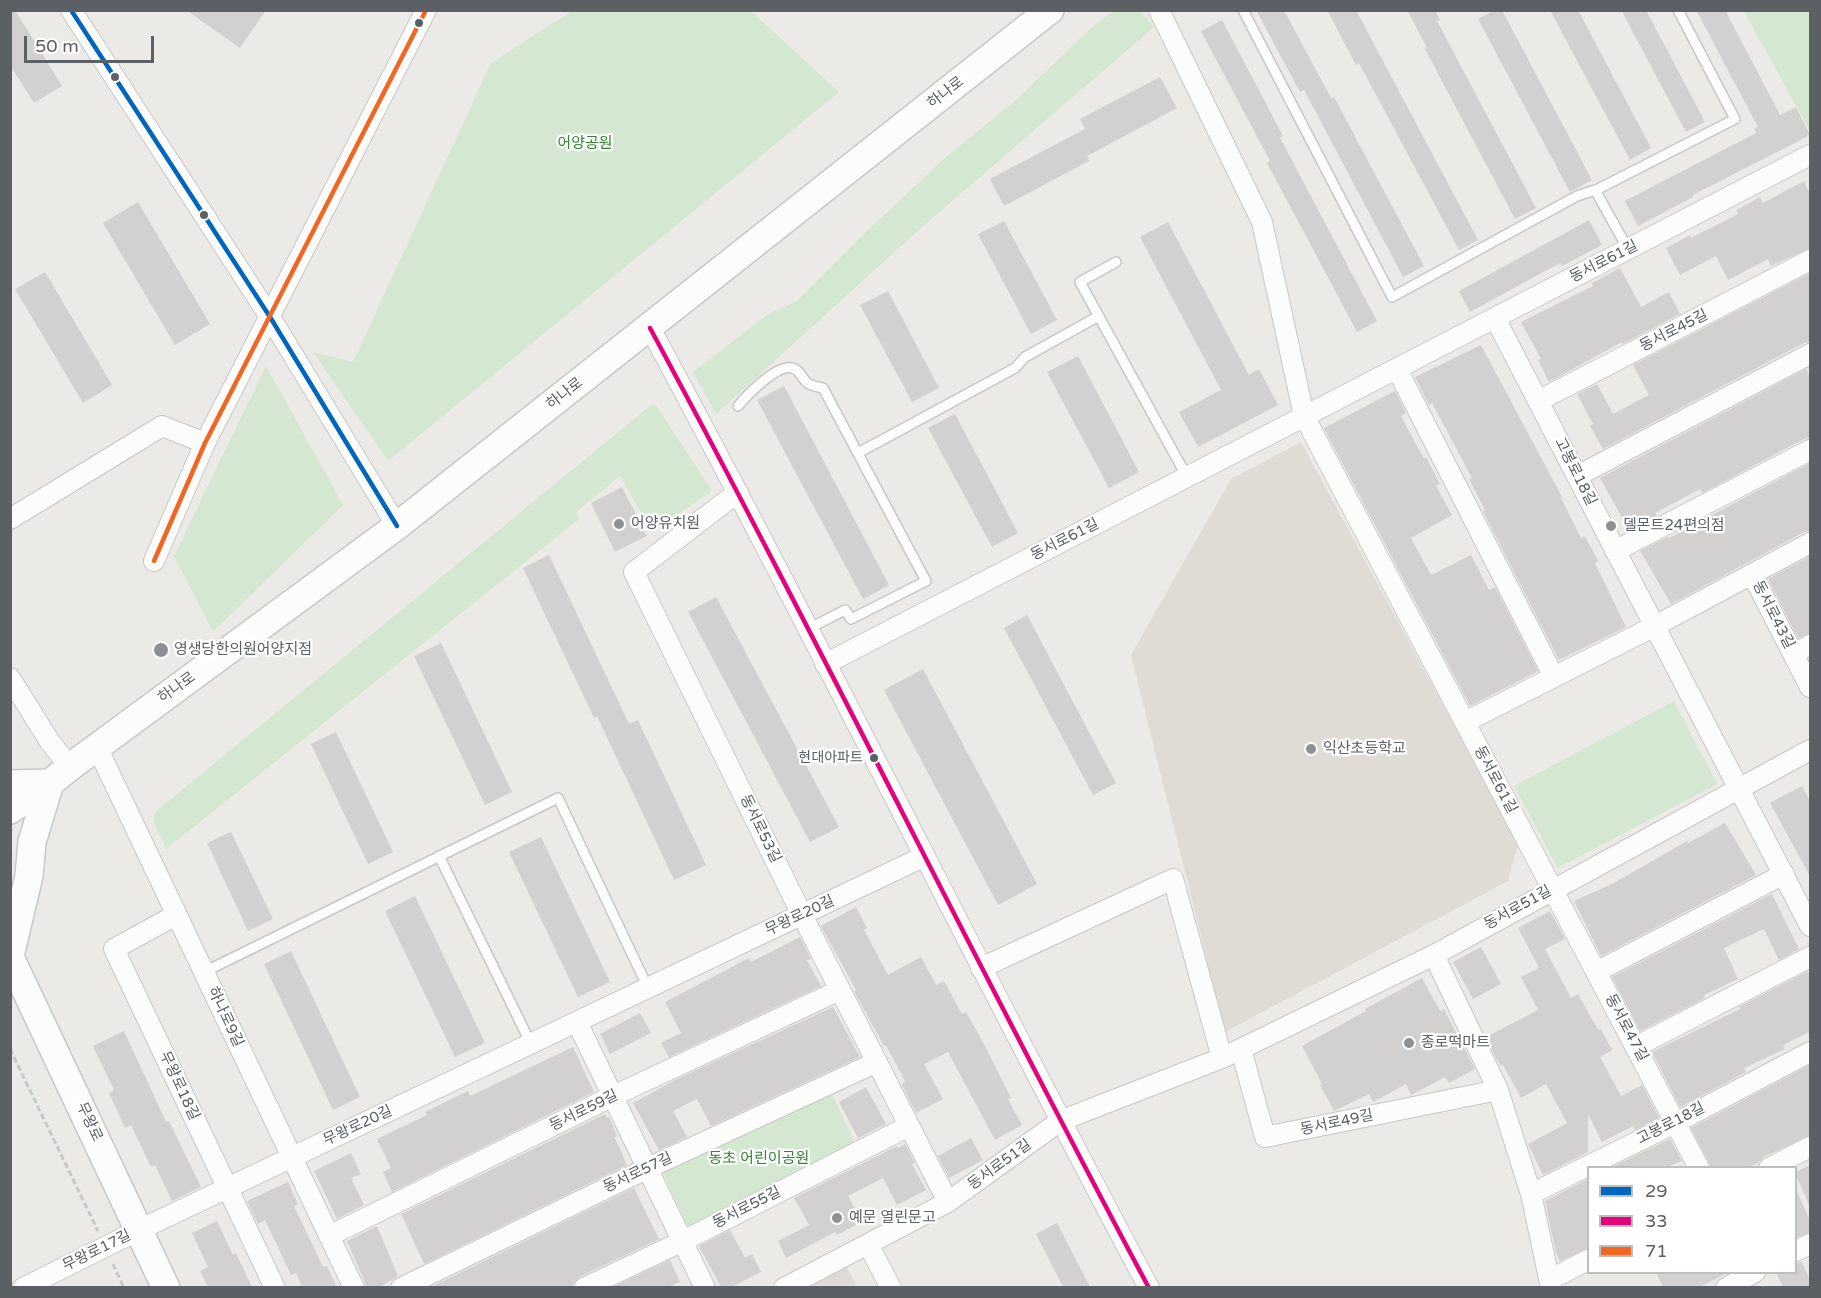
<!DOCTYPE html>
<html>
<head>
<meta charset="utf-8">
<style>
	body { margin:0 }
	#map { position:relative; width:1821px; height:1298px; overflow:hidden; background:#ebeae6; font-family:"Varela Round",sans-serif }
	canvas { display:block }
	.frame { position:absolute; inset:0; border:12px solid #5b6064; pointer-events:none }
	.legend { position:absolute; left:1587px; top:1166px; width:210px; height:108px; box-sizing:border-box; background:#fff; border:2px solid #bdbfc1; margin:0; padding:8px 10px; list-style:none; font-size:18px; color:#5b6064 }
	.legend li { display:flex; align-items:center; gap:12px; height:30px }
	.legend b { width:30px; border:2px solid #bdbfc1 }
	.scale { position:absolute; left:24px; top:36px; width:130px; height:27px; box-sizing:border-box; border:3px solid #5b6064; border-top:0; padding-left:8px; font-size:18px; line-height:21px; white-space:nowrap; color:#5b6064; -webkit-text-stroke:4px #fff; paint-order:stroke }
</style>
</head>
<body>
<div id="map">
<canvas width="1821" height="1298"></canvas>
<div class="frame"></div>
<ul class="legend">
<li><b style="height:8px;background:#0065bd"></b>29</li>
<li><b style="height:8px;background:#e5007d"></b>33</li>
<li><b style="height:8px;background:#f26522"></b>71</li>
</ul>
<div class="scale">50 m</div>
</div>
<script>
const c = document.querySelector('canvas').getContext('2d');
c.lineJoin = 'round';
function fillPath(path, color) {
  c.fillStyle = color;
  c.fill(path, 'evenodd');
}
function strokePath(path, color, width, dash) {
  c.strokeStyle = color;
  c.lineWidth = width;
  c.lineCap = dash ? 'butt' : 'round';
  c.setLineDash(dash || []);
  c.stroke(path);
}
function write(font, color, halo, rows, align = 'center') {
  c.font = font + ' "Varela Round","Noto Sans KR",sans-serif';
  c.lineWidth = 4.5;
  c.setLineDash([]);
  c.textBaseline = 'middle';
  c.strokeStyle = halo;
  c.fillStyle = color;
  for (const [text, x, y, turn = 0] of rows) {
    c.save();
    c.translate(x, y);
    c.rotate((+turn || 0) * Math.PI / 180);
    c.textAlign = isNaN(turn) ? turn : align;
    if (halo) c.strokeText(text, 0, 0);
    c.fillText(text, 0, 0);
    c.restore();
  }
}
const education = new Path2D(`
	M1301,442L1518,844L1508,881L1225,1032L1131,655L1231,479Z
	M844,1261L857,1287L793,1288Z`);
const green = new Path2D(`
	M572,11H751L839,92L388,461L313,352L353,362L491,63Z
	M1114,11H1140L1154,27L921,228L716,414L693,372L767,315L797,301L868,230L947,156L1016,100L1092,27Z
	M1744,11H1810V131Z
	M266,366L343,505L213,632L174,556Z
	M656,405L712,491L652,532L620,476L576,512L579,519L166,849L154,822L155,812L650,406Z
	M1674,701L1717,784L1558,868L1514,786Z
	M830,1090L857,1147L689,1228L662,1171Z`);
const building = new Path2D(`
	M10,10H15L62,86L34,103L10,65Z
	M186,10H266L240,48Z
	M1256,10H1284L1331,98L1334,97L1424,266L1403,277L1304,90L1300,92Z
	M1327,10H1356L1478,240L1459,250L1359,63L1356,65Z
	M1407,10H1435L1440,20L1437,21L1536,208L1515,219L1425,49L1427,48Z
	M1495,10H1502L1592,180L1570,192L1478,19Z
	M1550,10H1578L1651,148L1630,160Z
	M1621,10H1646L1705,122L1686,132Z
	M1696,10H1725L1780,115L1796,107L1810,135L1693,195V197L1638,226L1625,201L1756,133L1754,129L1758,127Z
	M1222,20L1283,136L1280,138L1377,321L1357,332L1267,163L1270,161L1201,31Z
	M1160,77L1177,108L1087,156L1089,161L1004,206L990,179L1085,129L1080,119Z
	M1804,181L1810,194V248L1771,266L1768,259L1728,280L1716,256L1680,275L1666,248L1690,235L1691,238L1738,214L1736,210L1760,197L1763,203Z
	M138,202L210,324L175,345L103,223Z
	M1589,220L1602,245L1562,266L1560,263L1470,312L1459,291Z
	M1004,221L1057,320L1031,334L978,234Z
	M1168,222L1249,375L1259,369L1278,405L1198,447L1179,412L1221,390L1140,237Z
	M1620,268L1641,307L1669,292L1680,314L1622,344V342L1549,382L1538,360L1541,359L1521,322L1593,286L1592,283Z
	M45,272L112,385L83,403L15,289Z
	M1810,273V342L1804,343L1603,449L1590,426L1593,424L1577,394L1597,384L1613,414L1649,395L1633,365Z
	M888,291L939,388L912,402L860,305Z
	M1481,345L1562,497L1561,498L1581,538L1585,536L1598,561L1595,563L1626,627L1559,660L1483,511L1485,510L1469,479L1472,478L1432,403L1429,405L1415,377Z
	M1078,356L1139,472L1109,488L1047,372Z
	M1806,369L1810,377V438L1804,439L1702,493L1700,489L1655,513L1657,516L1629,530L1600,478Z
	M784,386L889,585L863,599L757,400Z
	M1395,391L1406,413L1401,416L1424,459L1426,457L1440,484L1436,486L1452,515L1411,538L1431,575L1471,555L1489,590L1495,587L1538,671L1470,706L1324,428Z
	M955,414L1018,533L992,547L928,428Z
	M1810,463V531L1804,532L1671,604L1640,551L1668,537L1669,538Z
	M622,487L647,536L615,552L591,503Z
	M549,555L629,724L638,720L706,865L674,880L597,716L594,718L523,568Z
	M1810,556V633L1798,638L1768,579Z
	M716,597L839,827L810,842L688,612Z
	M1027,615L1116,783L1093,795L1004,628Z
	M441,643L512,792L485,805L414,656Z
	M923,669L1037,884L998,905L884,690Z
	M336,732L393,852L368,864L311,744Z
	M1802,786L1810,801V876L1770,803Z
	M1725,823L1756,875L1601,956L1574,901L1614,883L1687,841L1688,843Z
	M231,832L273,919L248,931L207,843Z
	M541,837L610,982L578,997L509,852Z
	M1772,894L1799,949L1779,960L1764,929L1732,944L1724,948L1738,979L1704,995L1705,998L1640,1031L1612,977Z
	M415,896L485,1043L455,1057L385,911Z
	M856,907L867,928L864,930L888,975L921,957L936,985L944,981L962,1014L966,1012L985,1046L1011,1098L1008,1099L1022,1125L995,1140L948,1052L924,1064L943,1099L916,1113L902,1085L905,1081L886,1045L884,1046L869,1019L854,991L856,990L821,926Z
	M1550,911L1565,939L1545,949L1571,998L1578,994L1598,1030L1601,1029L1612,1050L1600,1057L1621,1096L1642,1085L1659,1118L1635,1130L1633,1126L1602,1142L1588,1114V1152L1543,1175L1528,1144L1567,1123L1546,1084L1521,1098L1503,1065L1501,1066L1496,1058L1486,1037L1538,1010L1521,977L1539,968L1518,928Z
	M800,937L811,959L807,960L821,986L669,1057L661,1043L681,1033L665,1002L749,958L751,962Z
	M1481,947L1501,984L1473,999L1453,962Z
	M291,951L360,1097L333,1110L264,964Z
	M1808,971L1810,976V1032L1783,1045L1785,1049L1744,1068L1746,1072L1680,1107L1652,1052L1740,1009L1739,1007Z
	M1422,978L1440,1011L1444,1009L1475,1069L1449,1083L1445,1077L1411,1095L1406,1084L1373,1102L1369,1094L1334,1111L1320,1085L1322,1084L1302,1046L1366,1011L1365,1009Z
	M833,1007L860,1057L711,1126L697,1099L673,1111L687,1137L659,1150L633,1103L677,1079Z
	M640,1013L651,1033L610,1054L600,1034Z
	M124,1031L166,1122L169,1121L201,1187L172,1201L155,1165L151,1167L131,1125L125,1128L109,1093L114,1090L93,1046Z
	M573,1047L594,1092L392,1192L383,1172L391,1168L377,1139L427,1115L425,1112L468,1091L470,1096Z
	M1810,1065V1135L1764,1157L1758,1163L1748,1167H1711L1691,1128Z
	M866,1087L886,1124L858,1138L839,1102Z
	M605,1114L607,1118L609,1117L617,1136L615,1138L627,1165L424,1264L401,1214Z
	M971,1138L983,1160L949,1178L938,1156Z
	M1670,1139L1682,1161L1667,1167H1612Z
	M905,1144L915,1163L912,1164L926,1190L897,1205L883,1178L848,1196L862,1222L837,1235L835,1232L786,1258L778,1241L809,1225L794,1198L897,1146L898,1148Z
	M351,1153L361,1174L351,1178L364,1205L337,1219L314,1171Z
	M1810,1165V1207L1796,1175V1172Z
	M1588,1179V1248L1560,1261L1556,1253L1545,1201Z
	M288,1182L298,1204L294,1206L323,1267L327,1266L337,1287H302L296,1273L291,1275L265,1220L258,1224L247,1201Z
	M634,1188L659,1239L579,1277L574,1282L572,1287H436L435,1285Z
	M1796,1189L1810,1221V1232L1796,1238Z
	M217,1221L233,1255L236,1253L252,1287H208L200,1271L208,1267L192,1233Z
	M1057,1223L1090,1287H1063L1036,1234Z
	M377,1226L398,1276L380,1287H367L347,1241Z
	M730,1230L745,1258L752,1254L761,1272L732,1287H721L699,1246Z
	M670,1260L680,1282L668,1287H613Z
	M1802,1262L1810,1281V1287H1783L1776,1272H1796V1263Z
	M1656,1272H1729L1700,1287H1663Z`);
const path = new Path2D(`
	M10,1049L98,1231
	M113,1264L124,1288`);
const lane = new Path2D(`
	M1243,10L1392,297L1577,196L1598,189L1735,119L1678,10
	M1595,190L1628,249
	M1116,262L1080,282L1187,477
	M738,406C747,395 777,364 792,368C801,370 802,380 809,384C813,386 819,387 823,388L926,581L851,619L845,610L808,629
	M858,453L1015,368L1025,357L1099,316
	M439,856L531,1044
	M204,972L558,798L648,988`);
const street = new Path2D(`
	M71,10L270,317L397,526
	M1159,10L1262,222L1304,416L1699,1168
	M1495,318L1810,926
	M650,328C821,645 979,970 1149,1288
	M1397,369L1554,677
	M1538,401L1810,260
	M1577,476L1810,354
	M738,492L634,572L802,915L948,1202
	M10,519L162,426L205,443
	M1615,551L1810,450
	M154,561L205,443L426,10
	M1752,574L1810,687
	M1793,654L1810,645
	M825,664L1810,155
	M10,678L50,742L70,767
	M1465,722L1655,626L1810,543
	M97,747L354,1288
	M176,915L114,949L275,1288
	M1434,955L1498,1090L1531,1194L1551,1288
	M981,968L1173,879L1222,1058
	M1596,972L1784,874
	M577,1022L705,1288
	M1635,1047L1810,957
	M1241,1049L1265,1137L1498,1090
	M1769,1168L1810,1147
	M1531,1194L1675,1123L1810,1052
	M329,1236L613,1096L840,990
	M868,1244L891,1288
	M1796,1251L1810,1244
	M1549,1280L1588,1260
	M23,1288L139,1230L925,856
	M401,1288L648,1168L877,1062
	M584,1288L683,1241L909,1126
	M784,1288L948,1202L1060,1121L1222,1058L1434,955L1810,750
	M1726,1288L1755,1272`);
const secondary = new Path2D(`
	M10,784L50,783L32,842L29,876L10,956
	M10,810L50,783L70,767L397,526L1050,10
	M10,957L166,1288`);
const bus1 = new Path2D(`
	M71,10L270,317L397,526`);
const bus2 = new Path2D(`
	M650,328C821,645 979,970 1149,1288`);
const bus3 = new Path2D(`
	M154,561L205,443L426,10`);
const markers = [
	[419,23,5,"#5b6064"],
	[115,77,5,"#5b6064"],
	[204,215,5,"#5b6064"],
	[619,524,6,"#8d9092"],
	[1611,526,6,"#8d9092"],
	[161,650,8,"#8d9092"],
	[1311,749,6,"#8d9092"],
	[874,758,5,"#5b6064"],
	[1409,1043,6,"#8d9092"],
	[837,1218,6,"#8d9092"]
];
const busNames = [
	["현대아파트",863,758]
];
const streetNames = [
	["하나로",946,93,-38],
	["동서로61길",1604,262,-27],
	["동서로45길",1674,331,-27],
	["하나로",565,394,-38],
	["고봉로18길",1575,472,63],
	["동서로61길",1065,540,-27],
	["동서로43길",1773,615,63],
	["하나로",177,688,-36],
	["동서로61길",1495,780,62],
	["동서로53길",760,829,64],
	["동서로51길",1518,908,-29],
	["무왕로20길",800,916,-25],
	["하나로9길",225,1017,65],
	["동서로47길",1626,1028,62],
	["무왕로18길",179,1086,65],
	["동서로59길",584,1111,-26],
	["무왕로",89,1122,65],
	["동서로49길",1337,1123,-12],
	["고봉로18길",1671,1124,-27],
	["무왕로20길",358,1126,-25],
	["동서로51길",1000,1165,-36],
	["동서로57길",638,1173,-25],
	["동서로55길",747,1208,-27],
	["무왕로17길",97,1251,-26]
];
const parkNames = [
	["어양공원",585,144],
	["동초 어린이공원",759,1159]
];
const poiNames = [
	["어양유치원",631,524],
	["델몬트24편의점",1623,526],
	["영생당한의원어양지점",174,650],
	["익산초등학교",1323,749],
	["종로떡마트",1421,1043],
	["예문 열린문고",849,1218]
];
fillPath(education, '#dfdcd5');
fillPath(green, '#d4e8d1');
fillPath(building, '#d2d1cf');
strokePath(lane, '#c7c7c6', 12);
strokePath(street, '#c7c7c6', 22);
strokePath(secondary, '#c8c8c8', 30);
strokePath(path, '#c5cac7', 3, [6, 3]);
strokePath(lane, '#fcfcfb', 9);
strokePath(street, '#fcfcfb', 20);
strokePath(secondary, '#fcfcfb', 27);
strokePath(bus1, '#0065bd', 4.5);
strokePath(bus2, '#e5007d', 4.5);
strokePath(bus3, '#f26522', 4.5);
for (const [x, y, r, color] of markers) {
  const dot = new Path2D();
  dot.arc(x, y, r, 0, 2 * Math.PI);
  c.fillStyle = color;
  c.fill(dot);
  strokePath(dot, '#fff', 2);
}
write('14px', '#5b6064', '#fff', busNames, 'right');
write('15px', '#5b6064', '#fff', streetNames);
write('15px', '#338532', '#fff', parkNames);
write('15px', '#5b6064', '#fff', poiNames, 'left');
</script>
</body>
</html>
